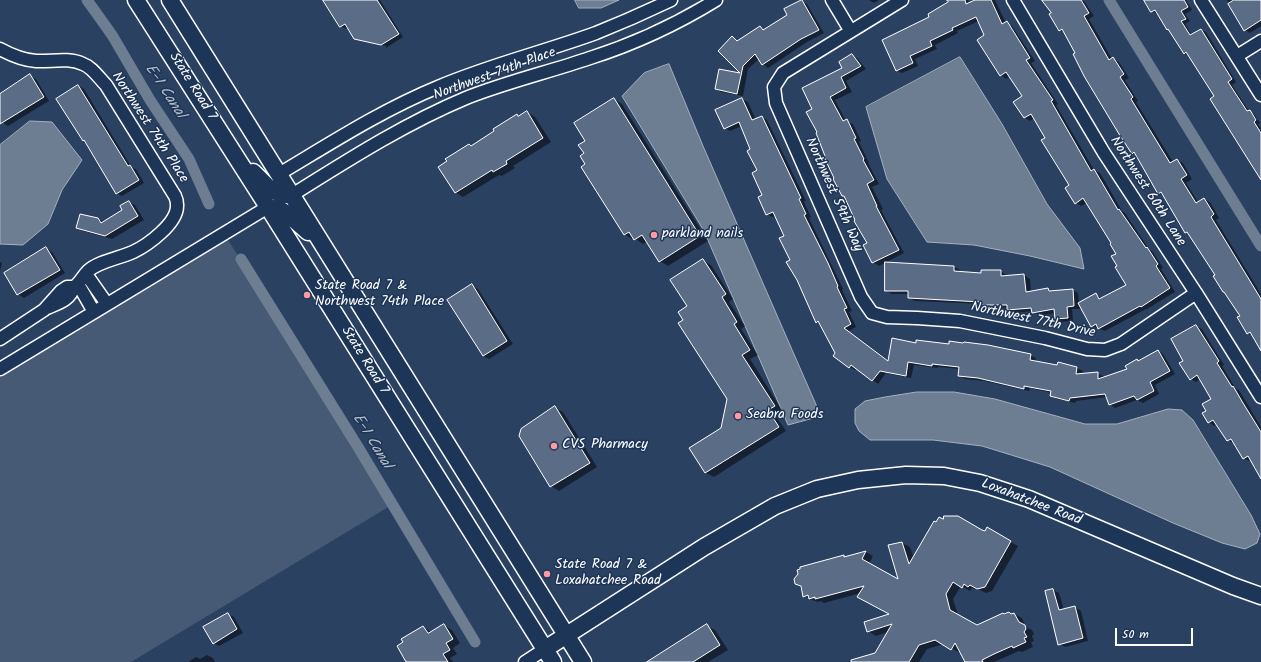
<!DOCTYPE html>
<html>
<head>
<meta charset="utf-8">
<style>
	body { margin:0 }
	#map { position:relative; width:1261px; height:662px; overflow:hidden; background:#2a4161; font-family:Kalam,sans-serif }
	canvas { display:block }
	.scale { position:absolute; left:1115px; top:628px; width:78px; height:18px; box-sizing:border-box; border:2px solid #fff; border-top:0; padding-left:5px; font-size:12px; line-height:14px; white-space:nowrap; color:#fff; -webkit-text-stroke:3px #1d3557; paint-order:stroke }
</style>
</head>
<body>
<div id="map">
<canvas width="1261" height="662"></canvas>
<div class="scale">50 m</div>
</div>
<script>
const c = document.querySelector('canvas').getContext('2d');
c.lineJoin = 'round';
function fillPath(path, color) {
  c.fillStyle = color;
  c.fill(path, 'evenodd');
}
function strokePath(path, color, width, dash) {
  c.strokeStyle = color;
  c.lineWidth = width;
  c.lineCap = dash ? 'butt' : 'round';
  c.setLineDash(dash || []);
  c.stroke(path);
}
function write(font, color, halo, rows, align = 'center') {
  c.font = font + ' Kalam,sans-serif';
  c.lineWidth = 3;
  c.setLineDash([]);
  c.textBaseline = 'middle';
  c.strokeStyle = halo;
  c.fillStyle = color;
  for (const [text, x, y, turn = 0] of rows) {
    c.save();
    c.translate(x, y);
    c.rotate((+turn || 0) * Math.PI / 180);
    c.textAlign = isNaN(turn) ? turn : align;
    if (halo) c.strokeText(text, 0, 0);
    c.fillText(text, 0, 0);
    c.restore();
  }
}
const green = new Path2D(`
	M228,240L395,503L131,662H0V377Z`);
const water = new Path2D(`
	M575,0H619L601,8H579Z
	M960,57L1002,124L1047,204L1080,248L1084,269L1030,256L974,245L927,242L887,179L866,107Z
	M669,64L703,146L821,416L788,425L704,231L622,96L644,73Z
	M30,121L52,122L82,160L62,190L48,224L23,245L0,244V145Z
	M917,392H954L995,399L1085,424H1117L1168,409L1182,410L1193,420L1251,515L1260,534L1257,543L1245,549L1222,543L1173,523L1050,467L982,446L933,440H870L859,431L855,423V409L865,401L885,397Z`);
const shadow = new Path2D(`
	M324,0H380L403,37L386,48V46L357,39V40L354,38L348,28L346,29L341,26Z
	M869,0H879L874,3Z
	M950,0H968L970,4L978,0H995L1006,23L1012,26L1035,61L1031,63L1058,104L1056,105L1094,170L1100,173L1122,211L1125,213L1149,249L1153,252L1163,268L1161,269L1175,292L1147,309H1146L1105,331L1092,326L1096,294L1102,299L1127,285L1119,266L1117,254L1113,244L1087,203L1081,206L1076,203L1071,185L1047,138L1034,118L1030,121L1025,118L1015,102L1023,97L1010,76L1006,79L1001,75L979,21L957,31L958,33L935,45L937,49L915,59L918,66L902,73L896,70L931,18L950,3Z
	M1043,0L1084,1L1094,16L1089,19L1112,59L1113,58L1119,62L1129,78L1125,80L1138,101L1136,102L1173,162L1177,160L1183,163L1192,179L1186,183L1198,202L1204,199L1210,202L1219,218L1216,220L1261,294V348L1253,335L1248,333L1241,316L1191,236L1185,232L1164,196L1159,193L1137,156L1133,153L1065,33L1060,30L1052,14Z
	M1145,0H1186L1192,10L1185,14L1190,21L1185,24L1192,35L1201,30L1206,32L1236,82L1232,85L1249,111L1254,114L1260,123L1258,124L1261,129V180L1211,99L1216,96L1189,56L1184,53L1170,31L1167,29L1158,13L1157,14L1152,11Z
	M1227,0H1261V26L1250,33L1245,30Z
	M801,1L807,4L824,33L807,42L768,68L763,64L759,59L748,69L743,96L721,92L716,89L720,70L743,75L719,51L733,38L738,41L760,27L765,30L788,15Z
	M852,55L858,59L866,69L846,81L852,92L835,100L846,121L853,124L861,141L859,142L869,163H868L879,184L872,187L883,209L881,210L904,253L879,266L873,262L868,244L846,197L843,196L827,156L818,133L814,109Z
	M30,76L36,79L49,101L8,126L2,122L0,119V95Z
	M78,86L84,89L132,168L136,169L144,183L122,196L116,193L85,141L84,140Z
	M614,99L622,104L708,241L668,266L660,261L647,242L643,244L634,238L632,239L624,234L587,165L585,154L587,141Z
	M742,99L748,102L756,120L762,117L767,120L806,201L804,202L811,217L809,218L833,268L843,289L842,290L852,311L849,312L856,327L849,331L889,361L917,344L1030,355L1036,358L1035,362L1058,366L1059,363L1077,368L1083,371L1082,374L1097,373L1103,376V378L1128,369L1137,361L1139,362L1158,351L1163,354L1175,374L1155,385L1159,394L1143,403L1137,400L1115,408L1110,404L1107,397L1076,401L1075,403L1057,399L1051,396L1052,393L1030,388L1029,391L984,381L965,379L959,376L960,369L938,367V368L914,365L911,378L886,373L878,384L857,368L855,370L850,367L834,356L836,353L821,324L817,322L785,236L776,216L772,217L767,214L759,171L752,150L742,126L730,131L725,128Z
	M527,112L535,117L551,142L513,166L515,168L502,176L499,175L463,197L455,192L469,145L472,146L517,115L519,117Z
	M129,202L135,205L144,220L112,239L83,231L77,227L98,219L104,222L124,210Z
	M46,248L52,252L65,273L24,298L18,294Z
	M703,260L711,265L733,299L729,302L745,326L741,329L758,355L750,359L782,410L775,415L786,431L714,477L706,473L691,448L721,429L728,399L684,321Z
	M0,262L2,263L0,271Z
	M954,267L960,270L959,272L982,274L1001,271L1006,275V277L1024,275L1030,279L1031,292L1048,289L1052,291L1073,290L1078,293L1080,309H1072L1073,321L1061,322L1056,319L1055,313L1039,316L1033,311L1014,313L1008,309V308L987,307L982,304L915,301L909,298V294H892L886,291Z
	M472,285L478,289L513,344L489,359L483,356Z
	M1196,326L1202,329L1224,365L1222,366L1236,389L1239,390L1261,427V477L1251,460L1249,461L1243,458L1234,443H1233L1228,440L1217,424L1214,426L1209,422L1208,411L1213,399L1200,379L1196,382L1190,379L1184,361Z
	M555,408L563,412L597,467L559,491L551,486L520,436Z
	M988,529L1018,546L992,591L986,593L978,589L977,590L972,588L970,591L961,586L953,599L958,615L977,626L1009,613L1013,615L1014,614L1022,618L1026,627L1032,630L1034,634L1032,636L1034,641L1031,642L1033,647L1022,652L1019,651L994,662H966L961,651L960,653L944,644L927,649L919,662H847L876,654L888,632L876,636L868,631L892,614L861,593L824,603L821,601L818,602L809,599L820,597L819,595L808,598L804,596L802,587L796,583L843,556L846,558L866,552L873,556L869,564L899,581L890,546L902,543L910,547L914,559L986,532Z
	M1053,590L1059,593L1064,610L1075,607L1081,611L1088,641L1065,647L1059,644L1046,592Z
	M228,614L234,617L243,633L219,646L213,643Z
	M444,625L452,630L460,643L453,648L457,654L450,658L453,662H407L423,627L432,632Z
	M707,626L715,630L728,650L708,662H659Z
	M207,655L213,658L215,662H188L196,657L200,659Z`);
const canal = new Path2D(`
	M87,0L112,35L150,100L189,159L209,204
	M1109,0L1261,246
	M241,259L358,447L475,642`);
const building = new Path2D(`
	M323,0H377L399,34L381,45L354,39L345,24L340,27Z
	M802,0L819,30L801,39L762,65L755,54L743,66L737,94L715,89L719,69L740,73L718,51L732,36L737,41L760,26L763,30L787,15L784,9Z
	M947,0H965L966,4L975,0H991L1002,24L1007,21L1030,58L1026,60L1053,100L1051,101L1091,171L1094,169L1118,210L1119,209L1146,248L1147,247L1158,264L1156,266L1170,288L1141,307L1140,306L1098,329L1096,324L1091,327L1078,303L1096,293L1099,299L1126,285L1115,267L1117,266L1111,256L1116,254L1110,244L1111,243L1083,198L1075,204L1065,188L1069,185L1041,140L1045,138L1031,114L1024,118L1013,102L1022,96L1006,72L1000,76L977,40L984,35L976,17L952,28L953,30L930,41L932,46L910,56L913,63L896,71L882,40L929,17L928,14L948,2Z
	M1042,0H1081L1089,13L1084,16L1109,60L1113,57L1124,74L1120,77L1133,97L1131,99L1170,163L1177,159L1187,175L1181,179L1196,203L1204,198L1214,214L1211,217L1261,299V351L1250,332L1247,334L1237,317L1240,316L1224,292H1223L1213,276L1215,275L1187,232L1185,233L1161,192L1158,194L1134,152L1132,154L1119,134L1084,76L1073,54L1075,53L1062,29L1059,31L1049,14L1051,13Z
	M1144,0H1184L1188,7L1181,11L1186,19L1181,21L1190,35L1201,29L1232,79L1228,82L1247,111L1250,110L1256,120L1254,122L1261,133V180L1210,99L1214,96L1186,52L1184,54L1168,29L1167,30L1155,10L1151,12Z
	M1234,0H1261V20L1244,31L1228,4Z
	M852,54L861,66L841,77L846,88L830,97L843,121L847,119L856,138L854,139L864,159L863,160L874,180L867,184L877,206H876L899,250L872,263L863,245L867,243L854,221L855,220L844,196H842L833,179L834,178L824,157L825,156L816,133L817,132L806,112L812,109L802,88L842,68L839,62Z
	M30,74L44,97L0,124V94Z
	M78,85L128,166L130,165L139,180L116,194L84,140L83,141L56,99Z
	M614,98L700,236L659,262L642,235L634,240L629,232L624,235L581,167L585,164L580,156L584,153L578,145L585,141L574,123Z
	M742,98L752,120L762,116L801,198L799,199L806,214L804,215L828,263L838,286L837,287L847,308L844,309L851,324L844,328L888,361L892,338L916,343V340L949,344V341L963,343L964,342L988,345L1031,354L1030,360L1057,365L1058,362L1077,367L1076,374L1098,372V379L1127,369L1125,366L1137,359L1138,361L1158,350L1170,371L1150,382L1154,391L1137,400L1134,396L1109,405L1105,394L1070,398L1069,401L1050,396L1051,391L1024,386V389L978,378L958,376L959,367L932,364V366L908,362L906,376L880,371L872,381L851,365L849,368L833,356L835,353L818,321L816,323L797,280L786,262L790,260L779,238L784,236L773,212L766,215L758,197L762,195L752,173L757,170L747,151L750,149L739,122L724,129L715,110Z
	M527,111L543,138L506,161L507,164L493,172L492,170L455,193L438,167L447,161L445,159L469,144L471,146L494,131L493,129L517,114L518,116Z
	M129,201L138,216L105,236L76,228L80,214L98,218L101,223L122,210L120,206Z
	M46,247L60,270L17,295L4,273Z
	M703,259L726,294L722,297L737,322L734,324L750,350L742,355L775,406L768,410L779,427L705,473L689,448L721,428L727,399L678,323L683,320L678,312L687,306L670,280Z
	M885,262L954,266V271L981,273V270H1001V276L1024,274L1026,292L1048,288L1049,291L1073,289L1074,306L1067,307L1068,318L1055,319L1054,309L1032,313L1031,308L1007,310V305H981V302L908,298V291H885Z
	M472,284L507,341L483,356L447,300Z
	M1196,325L1219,361L1217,363L1232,387L1233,386L1243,403L1261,432V479L1248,456L1243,459L1231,439L1227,441L1213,420L1208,423L1202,413L1206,411L1202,404L1211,399L1197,375L1190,380L1179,363L1183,361L1171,339Z
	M555,406L590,463L550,487L519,436L521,429Z
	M944,516H958L982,530L985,531L987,527L1011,541L985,587L977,589L970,585L968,587L964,584L962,588L953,582L946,594L950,610L977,625L1003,613L1004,614L1009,612L1011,614L1014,613L1019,622L1025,625L1026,629L1024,632L1027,637L1024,638L1026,642L1013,648L1012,646L994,654L982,660L983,662H965L955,643L951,650L935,640L919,645L909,662H851V660L875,653L892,624L867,632L864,622L889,614L857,597L864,586L815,599V597L809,599L808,595L803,597L801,586L795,584L794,579L798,574L797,570L800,569V567L844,555V557L866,551L862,559L898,579L888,545L902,542L909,564L934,521L936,522L939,517L943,519Z
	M1053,589L1059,610L1075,606L1083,638L1058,645L1045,591Z
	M228,613L237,629L213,644L203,627Z
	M444,624L453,639L446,643L450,650L443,654L448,662H406L397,646L403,642L401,639L423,626L428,633Z
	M707,624L720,645L693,662H647Z`);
const minor = new Path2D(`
	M832,0L850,30
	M902,0L783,73L774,87L776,103L861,297L872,313L887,317L917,318L960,321L1045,338L1087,349L1105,350L1121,344L1196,293
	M1013,0L1104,153L1196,293L1261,397
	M1201,0L1261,95
	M0,49C11,55 23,60 36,61C51,62 68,57 83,64C92,67 99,78 106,85L175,196C176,198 177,202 177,205C178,223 148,245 133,252C120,258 99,261 88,271C83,276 80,283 74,287H67L61,291L44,310L0,339
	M1237,56L1261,41
	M279,174C331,143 382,110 438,87C489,65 544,52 596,33C621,23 646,12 671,0
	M292,195C348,160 404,124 466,98C506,82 549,72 590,58C634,44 677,24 716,0
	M86,274L107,304
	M78,284L94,312
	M47,308C59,303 70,300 74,287
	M0,369L268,207
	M525,662L545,649`);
const major = new Path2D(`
	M136,0L268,207L553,662
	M170,0L583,662
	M253,172L268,187L281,195H292
	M268,207L281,210L290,216L308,232
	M545,649L704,547L775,506L817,489L858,480L906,475L944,476L980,483L1029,499L1233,586L1261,596`);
const markers = [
	[654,235,4,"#ff9aa2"],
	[307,295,4,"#ff9aa2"],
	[738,416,4,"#ff9aa2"],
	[554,446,4,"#ff9aa2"],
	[547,574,4,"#ff9aa2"]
];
const streetNames = [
	["Northwest 74th Place",495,75,-20],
	["State Road 7",192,87,58],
	["Northwest 74th Place",149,128,57],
	["Northwest 60th Lane",1147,192,57],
	["Northwest 59th Way",833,195,66],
	["Northwest 77th Drive",1033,321,12],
	["State Road 7",364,361,58],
	["Loxahatchee Road",1031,503,21]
];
const poiNames = [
	["parkland nails",662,235],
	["State Road 7 &",315,287],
	["Northwest 74th Place",315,303],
	["Seabra Foods",746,416],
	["CVS Pharmacy",562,446],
	["State Road 7 &",555,566],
	["Loxahatchee Road",555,582]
];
const waterNames = [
	["E-1 Canal",164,92,57],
	["E-1 Canal",371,442,59]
];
fillPath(green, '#465975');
fillPath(water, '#6d7d92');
strokePath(water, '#a7b1be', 1);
fillPath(shadow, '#0007');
strokePath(canal, '#6d7d92', 11);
fillPath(building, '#5b6c86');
strokePath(building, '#fff', 1);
strokePath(minor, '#fff', 15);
strokePath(major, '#fff', 19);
strokePath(minor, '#1d3557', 12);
strokePath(major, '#1d3557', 16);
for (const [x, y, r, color] of markers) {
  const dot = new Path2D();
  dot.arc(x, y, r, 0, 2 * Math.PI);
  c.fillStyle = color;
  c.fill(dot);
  strokePath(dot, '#1d3557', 1.5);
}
write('14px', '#fff', '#1d3557', streetNames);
write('14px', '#fff', '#1d3557', poiNames, 'left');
write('italic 15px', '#b6bec8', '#1d3557', waterNames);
</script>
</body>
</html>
